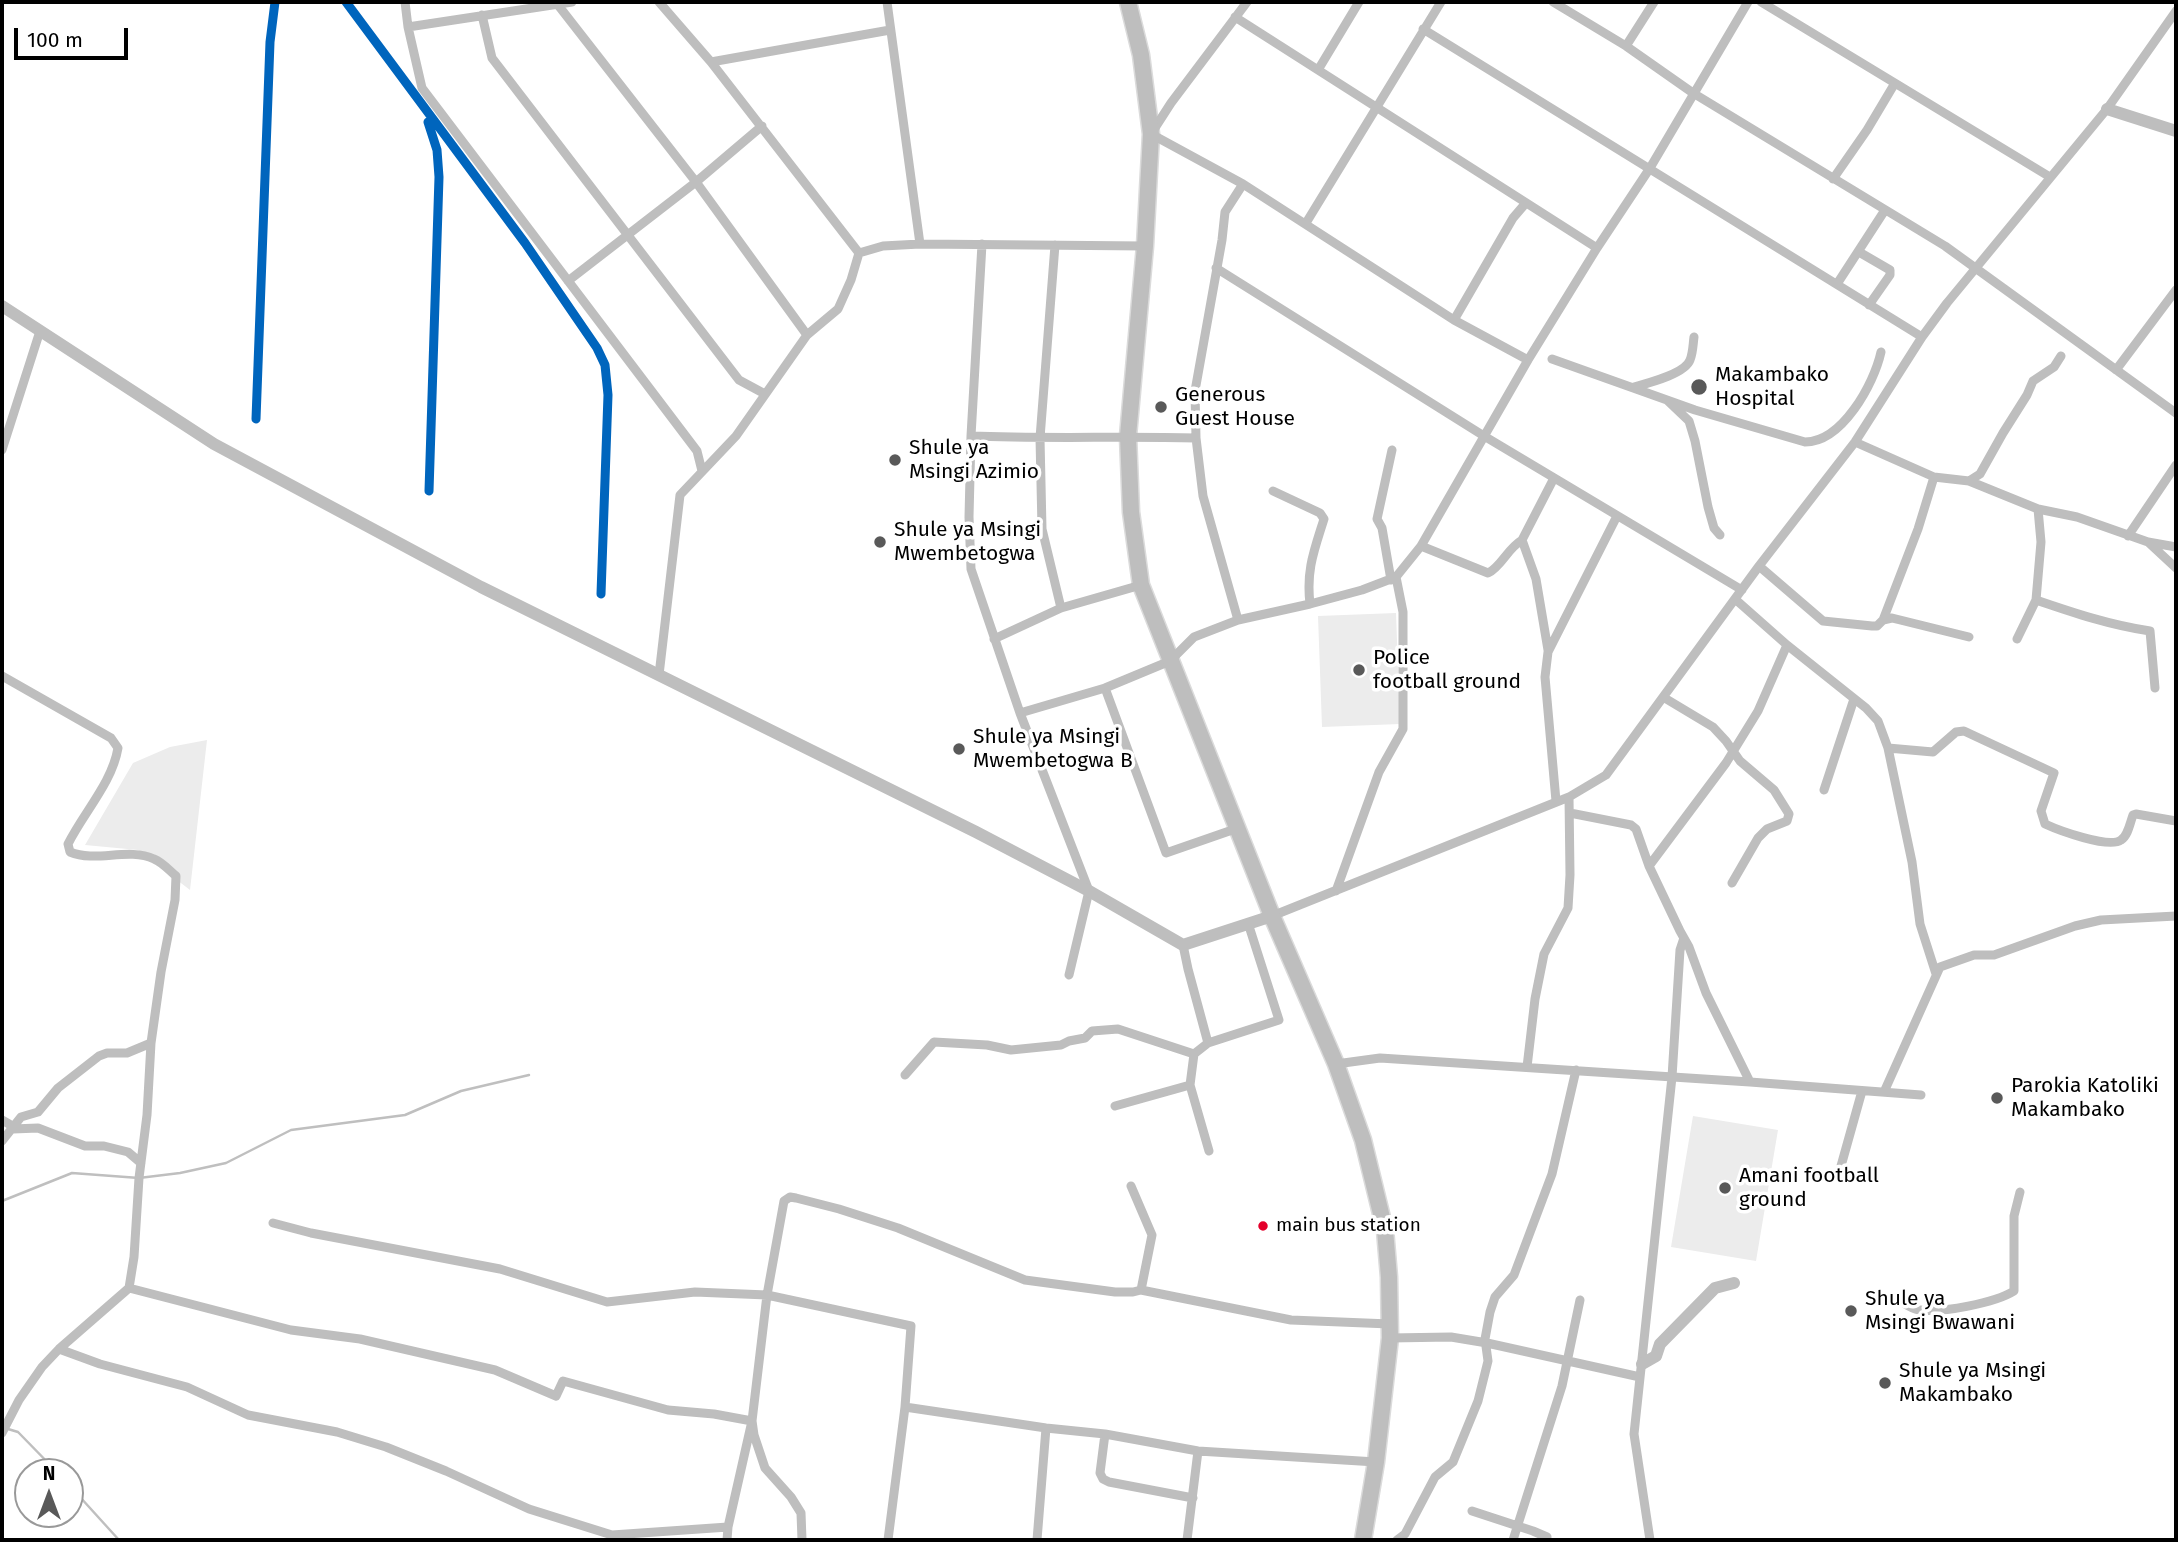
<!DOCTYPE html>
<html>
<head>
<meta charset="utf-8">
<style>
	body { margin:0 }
	#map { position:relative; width:2178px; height:1542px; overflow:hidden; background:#fff; font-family:"Fira Sans",sans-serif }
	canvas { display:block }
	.frame { position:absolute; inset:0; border:4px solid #000; pointer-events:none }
	.north { position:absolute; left:14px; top:1458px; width:70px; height:70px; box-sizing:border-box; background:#fff; border:2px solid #999; border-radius:50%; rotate:0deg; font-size:19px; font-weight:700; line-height:28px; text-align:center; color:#000 }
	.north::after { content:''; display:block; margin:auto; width:24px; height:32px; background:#595959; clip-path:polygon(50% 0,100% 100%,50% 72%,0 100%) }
	.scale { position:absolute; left:14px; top:28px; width:114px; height:32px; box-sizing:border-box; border:4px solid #000; border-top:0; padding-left:9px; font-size:21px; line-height:24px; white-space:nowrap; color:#000; -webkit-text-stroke:5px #fff; paint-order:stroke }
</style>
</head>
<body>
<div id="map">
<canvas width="2178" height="1542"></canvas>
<div class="frame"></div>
<div class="north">N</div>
<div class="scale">100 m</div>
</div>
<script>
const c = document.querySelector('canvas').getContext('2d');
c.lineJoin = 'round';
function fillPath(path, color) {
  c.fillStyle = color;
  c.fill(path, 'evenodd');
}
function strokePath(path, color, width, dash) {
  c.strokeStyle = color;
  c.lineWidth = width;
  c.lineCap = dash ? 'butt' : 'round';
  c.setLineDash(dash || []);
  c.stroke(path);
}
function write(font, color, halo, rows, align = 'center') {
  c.font = font + ' "Fira Sans",sans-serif';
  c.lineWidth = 7;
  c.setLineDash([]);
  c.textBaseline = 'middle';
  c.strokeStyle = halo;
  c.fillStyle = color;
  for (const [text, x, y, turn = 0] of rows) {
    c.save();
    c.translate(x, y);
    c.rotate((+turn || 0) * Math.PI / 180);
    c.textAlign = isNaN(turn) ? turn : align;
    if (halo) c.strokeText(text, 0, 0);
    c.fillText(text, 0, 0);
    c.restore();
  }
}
const green = new Path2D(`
	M1396,613L1400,724L1322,727L1318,616Z
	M207,740L190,890L138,850L85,845L133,763L170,747Z
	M1693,1116L1778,1130L1756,1261L1671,1247Z`);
const stream = new Path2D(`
	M2,1201L72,1173L139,1178L180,1173L226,1163L291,1130L405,1115L461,1091L529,1075
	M8,1429L18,1432L57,1472
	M70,1486L119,1540`);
const minor = new Path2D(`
	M405,2L408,27L422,88L697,451L702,471
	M659,2L711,62L859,253
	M887,2L920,244
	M1247,2L1171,103L1151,134L1243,184L1454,320L1528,360
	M1553,2L1626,46L1693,93L1945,246L2176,413
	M1761,2L2050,177
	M558,5L696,182L807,335
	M482,15L492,58L739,380L765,394
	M1235,17L1597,248
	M408,27L572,2
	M1423,29L1922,337
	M1626,46L1654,2
	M711,62L890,30
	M1318,70L1359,2
	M1833,179L1867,130L1895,83
	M1306,223L1441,2
	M982,244L971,436L969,517L971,569L1020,713L1089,891L1069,975
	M1055,245L1040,438L1042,529L1061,608
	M1859,252L1890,270V275L1869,305
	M859,253L883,246L920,244L1145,246
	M1216,268L1484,436L1742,590
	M568,281L696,182L762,126
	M1837,284L1885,210
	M1454,320L1513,218L1525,204
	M1552,359L1695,410L1805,442C1842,442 1874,384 1881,352
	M2116,370L2176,290
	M1634,387C1648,383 1685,374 1690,360C1693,353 1693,344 1694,337
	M1668,401L1689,421L1695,441L1708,507L1714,528L1720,535
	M971,436C1046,439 1121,436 1196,438
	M1855,442L1934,477L1969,481L2038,509L2077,517L2148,542L2176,568
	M2,450L40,331
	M1969,481L1980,474L2003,433L2027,395L2033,381L2054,367L2061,356
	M1273,491L1320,513L1324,519C1314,551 1306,570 1310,604
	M2128,536L2176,465
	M2148,542L2176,547
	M1421,546L1488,573C1501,567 1507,549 1522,540
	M1759,566L1823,621L1872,626H1877L1883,620L1892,618L1969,637
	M1391,580L1382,528L1377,519L1392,450
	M1735,599L1787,645L1866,708L1878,721L1888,748L1912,862L1920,924L1936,974
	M2036,600C2074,613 2110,625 2150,631L2155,688
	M1238,620L1203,496L1196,438L1195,391L1222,240L1225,212L1243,184
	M1883,620L1918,529L1934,477
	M994,639L1061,608L1141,585
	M2017,639L2036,600L2041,542L2038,509
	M1548,650L1536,579L1522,540L1554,478
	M659,675L680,495L736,436L807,335L838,309L851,280L859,253
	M2,676L111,738L118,748C112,783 84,812 68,844L70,852C96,863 128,847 154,859C162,862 169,870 176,876L175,900L161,972L151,1043L147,1115L139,1178L134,1257L129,1288L59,1349L42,1367L19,1400L2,1433
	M1105,688L1166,853L1238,828
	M1663,697L1713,727L1726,741L1740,761L1774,790L1789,814L1787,821L1767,829L1758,838L1732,883
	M1020,713L1105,688L1170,661L1194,637L1238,620L1310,604L1362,590L1396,577L1421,546L1528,360L1597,248L1650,168L1748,2
	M1888,748L1933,752L1956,732L1964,731L2054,773L2041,811L2045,824C2058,830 2109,849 2121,840C2128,836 2130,823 2133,815L2136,814L2176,821
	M1824,790L1854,699
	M1556,801L1545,677L1548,652L1617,516
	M1570,813L1631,825L1636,829L1649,866L1680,931L1689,947L1706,993L1750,1082
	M1649,866L1726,763L1758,711L1787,645
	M1336,891L1379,772L1403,729V612L1396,577
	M1272,916L1569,797L1606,775L1759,566L1855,442L1922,337L1947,303L2107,109L2176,11
	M1183,945L1188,969L1208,1043
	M1336,1064L1380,1058L1750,1082L1921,1095
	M1527,1067L1535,999L1544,954L1568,908L1570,875L1569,797
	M905,1075L934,1042L987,1045L1011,1050L1061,1045L1069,1041L1085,1038L1092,1031L1118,1029L1194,1054
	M1884,1092L1940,967L1974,955H1994L2075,926L2101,920L2176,916
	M1115,1106L1190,1085
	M2,1120L9,1124L13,1129L38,1128L85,1146H104L128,1152L141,1163
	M2,1141L21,1117L38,1112L58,1088L99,1056L107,1053H127L151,1043
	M1209,1151L1190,1085L1194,1054L1208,1043L1279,1020L1248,923
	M1841,1166L1862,1091
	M1131,1186L1152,1235L1141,1290L1291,1320L1390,1324
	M273,1223L311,1233L500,1269L607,1302L695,1292L767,1295L911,1326L905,1407L888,1540
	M129,1288L291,1330L360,1339L495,1370L556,1396L563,1381L668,1410L714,1414L752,1421L754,1435L765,1468L791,1497L801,1513L802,1540
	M1905,1304C1909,1306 1915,1310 1920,1310C1942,1313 1995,1303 2014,1291V1216L2020,1192
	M1390,1338L1451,1337L1487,1343L1640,1377
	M59,1349L100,1364L187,1387L248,1415L337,1432L386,1447L446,1471L529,1509L612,1535L728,1527
	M905,1407L1046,1428L1105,1434L1198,1451L1376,1462
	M1105,1434L1100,1473L1103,1479L1109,1482L1193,1498
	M1472,1511L1533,1531L1547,1537
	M727,1540L728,1527L752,1421L767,1295L784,1201L790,1197L796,1198L839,1209L898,1228L1025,1280L1115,1292H1133L1141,1290
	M1037,1540L1046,1428
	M1187,1540L1198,1451
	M1397,1540L1405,1534L1435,1477L1453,1462L1478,1401L1488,1361L1485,1339L1490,1312L1495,1297L1514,1275L1552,1174L1576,1070
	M1513,1540L1562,1386L1580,1300
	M1650,1540L1634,1434L1672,1077L1680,950L1684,938`);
const tertiary = new Path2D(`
	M2107,109L2176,131
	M2,306L214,444L481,587L976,832L1089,891L1183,945L1272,916
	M1642,1364L1656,1356L1660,1344L1715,1288L1734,1283`);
const trunk = new Path2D(`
	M1128,2L1141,55L1151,134L1145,246L1128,436L1131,512L1141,585L1272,916L1336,1064L1363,1140L1385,1230L1389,1277L1390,1338L1376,1462L1363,1540`);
const rail1 = new Path2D(`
	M346,2L525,243L597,348L605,365L608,395L601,594
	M428,122L437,150L439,177L429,491
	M256,419L270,42L275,2`);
const markers = [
	[1699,387,9,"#595959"],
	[1161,407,7,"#595959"],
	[895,460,7,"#595959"],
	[880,542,7,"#595959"],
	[1359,670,7,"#595959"],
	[959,749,7,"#595959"],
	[1997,1098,7,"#595959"],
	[1725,1188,7,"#595959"],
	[1263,1226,6,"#e4002b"],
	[1851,1311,7,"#595959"],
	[1885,1383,7,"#595959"]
];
const busNames = [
	["main bus station",1276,1226]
];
const poiNames = [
	["Makambako",1715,375],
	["Hospital",1715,399],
	["Generous",1175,395],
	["Guest House",1175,419],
	["Shule ya",909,448],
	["Msingi Azimio",909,472],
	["Shule ya Msingi",894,530],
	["Mwembetogwa",894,554],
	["Police",1373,658],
	["football ground",1373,682],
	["Shule ya Msingi",973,737],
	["Mwembetogwa B",973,761],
	["Parokia Katoliki",2011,1086],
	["Makambako",2011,1110],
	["Amani football",1739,1176],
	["ground",1739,1200],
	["Shule ya",1865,1299],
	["Msingi Bwawani",1865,1323],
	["Shule ya Msingi",1899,1371],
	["Makambako",1899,1395]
];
fillPath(green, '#ececec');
strokePath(stream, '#bfbfbf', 2.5);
strokePath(trunk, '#dbdbdb', 19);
strokePath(minor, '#bebebe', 9);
strokePath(tertiary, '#bebebe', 12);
strokePath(trunk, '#bebebe', 16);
strokePath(rail1, '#0065bd', 9);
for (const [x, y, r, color] of markers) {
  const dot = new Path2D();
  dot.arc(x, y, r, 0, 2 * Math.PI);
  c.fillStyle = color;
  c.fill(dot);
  strokePath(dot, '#fff', 2.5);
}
write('19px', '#000', '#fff', busNames, 'left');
write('21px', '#000', '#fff', poiNames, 'left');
</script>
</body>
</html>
